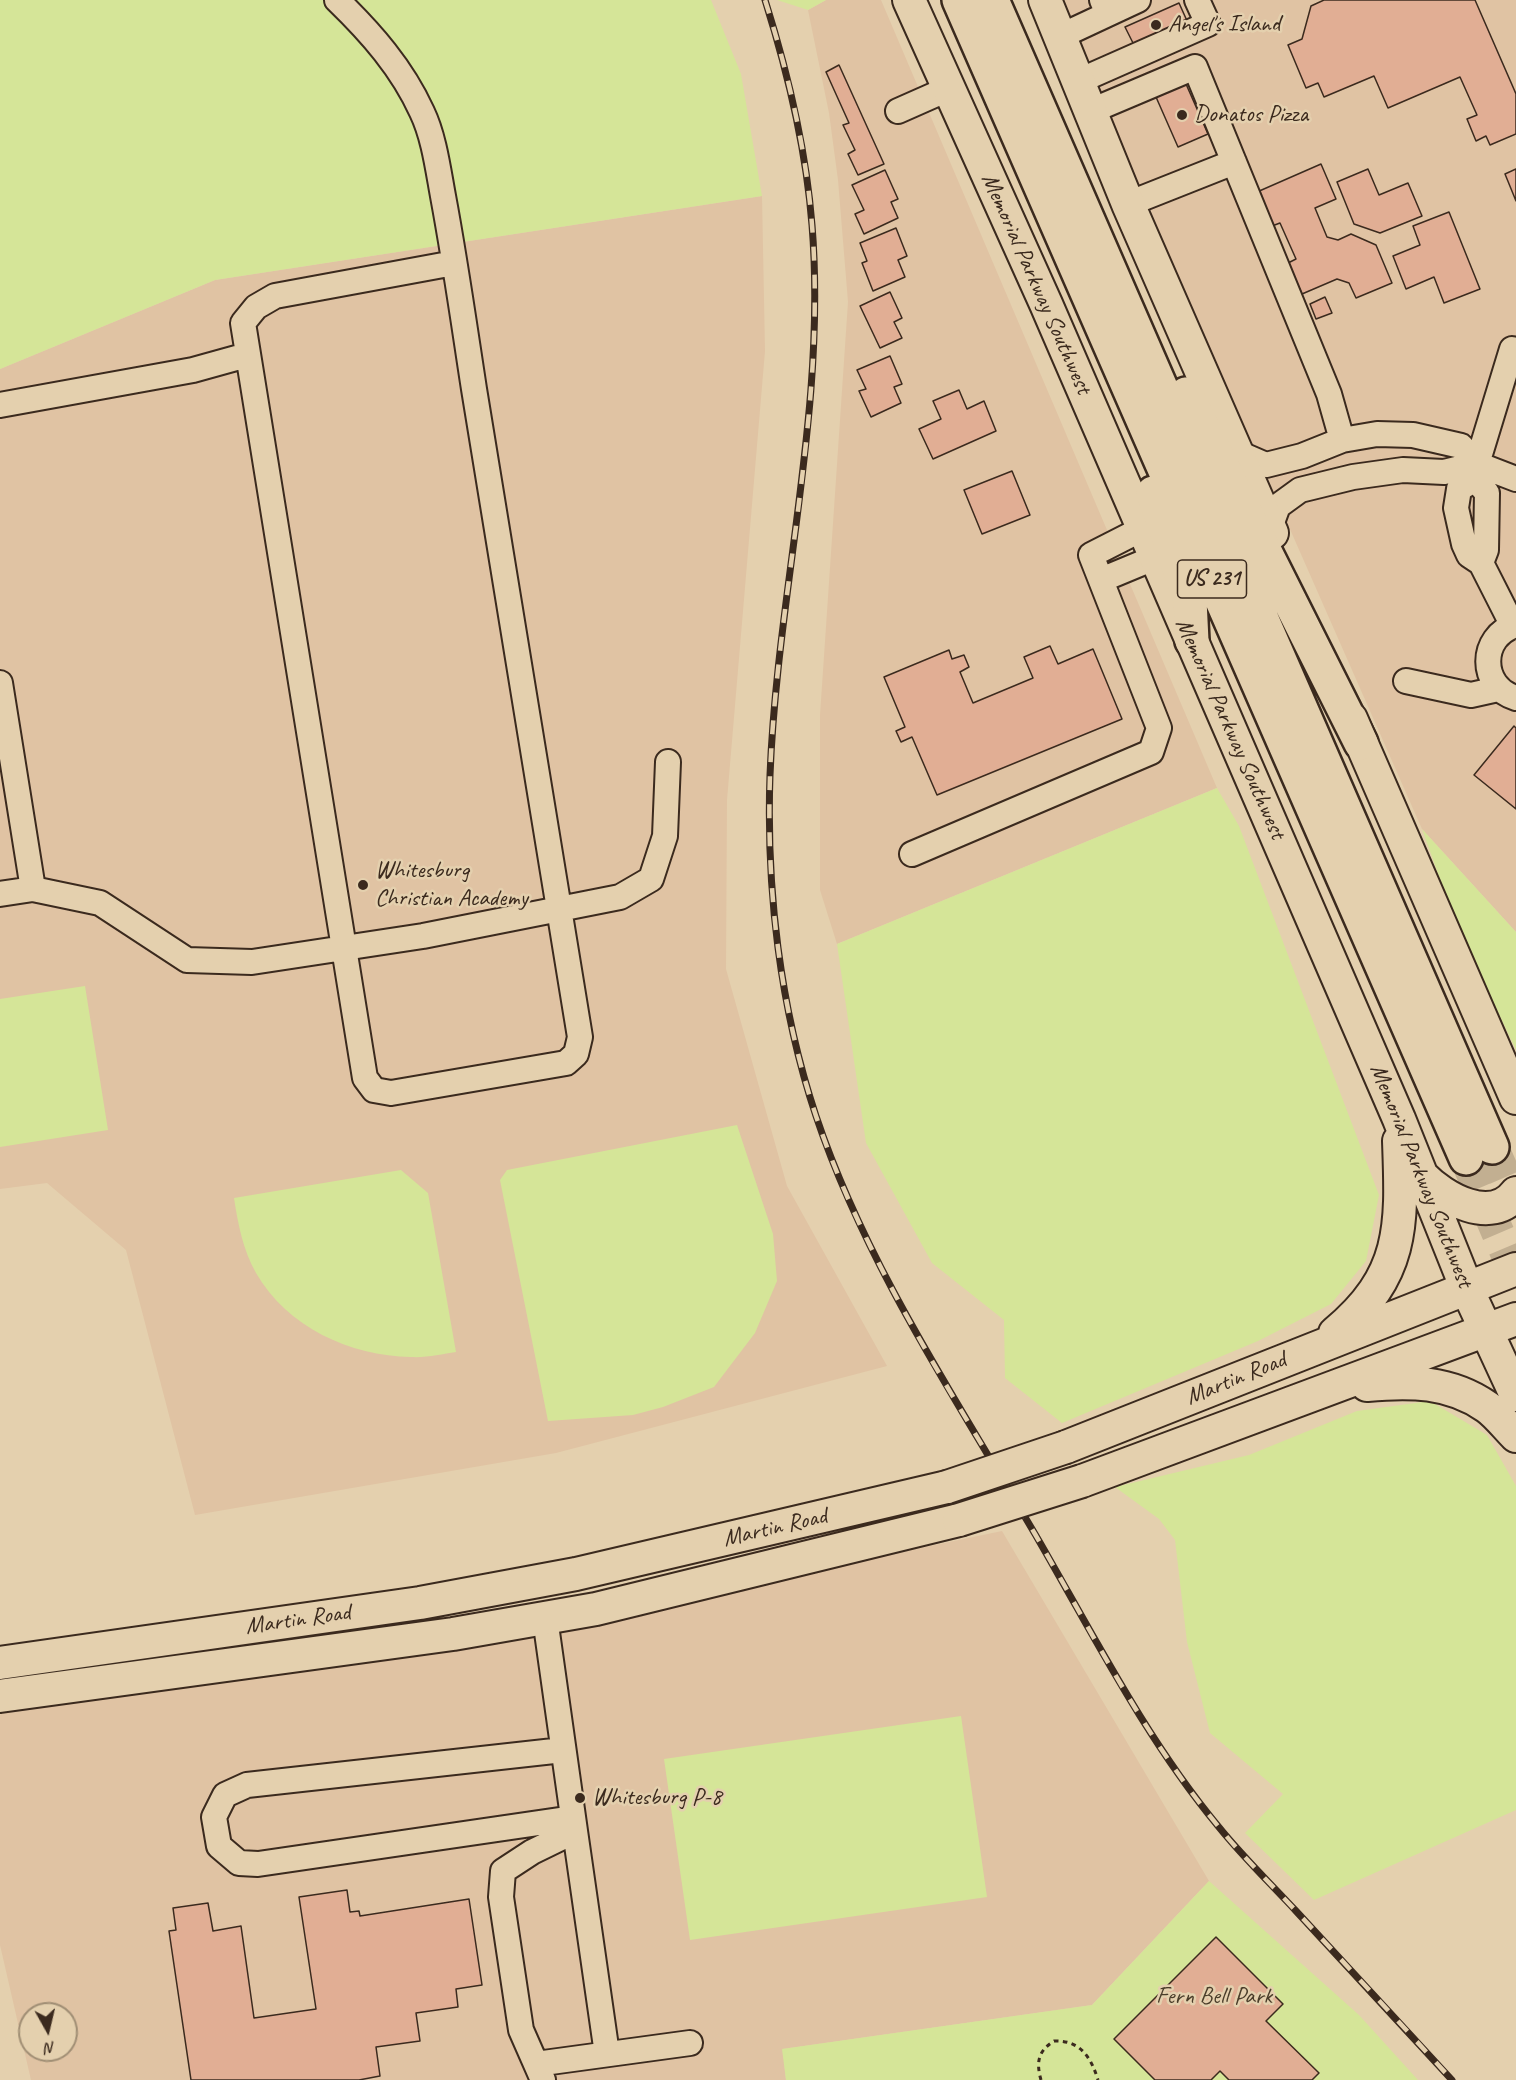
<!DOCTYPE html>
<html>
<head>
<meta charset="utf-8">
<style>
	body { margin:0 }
	#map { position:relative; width:1516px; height:2080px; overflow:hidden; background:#e4d0ae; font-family:Caveat,sans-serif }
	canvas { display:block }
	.north { position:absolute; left:18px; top:2002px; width:60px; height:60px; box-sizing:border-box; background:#e4d0ae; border:2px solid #a08e74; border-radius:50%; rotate:172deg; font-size:16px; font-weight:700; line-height:24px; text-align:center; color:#3b2a1e }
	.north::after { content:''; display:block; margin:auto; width:21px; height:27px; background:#3b2a1e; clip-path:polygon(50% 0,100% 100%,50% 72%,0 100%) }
</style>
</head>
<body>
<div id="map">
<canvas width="1516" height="2080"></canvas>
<div class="north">N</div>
</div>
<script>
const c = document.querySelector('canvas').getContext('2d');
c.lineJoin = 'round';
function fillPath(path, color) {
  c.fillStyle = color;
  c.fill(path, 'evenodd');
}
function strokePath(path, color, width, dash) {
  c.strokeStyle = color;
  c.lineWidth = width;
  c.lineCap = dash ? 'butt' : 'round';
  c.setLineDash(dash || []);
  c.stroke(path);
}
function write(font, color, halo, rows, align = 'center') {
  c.font = font + ' Caveat,sans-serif';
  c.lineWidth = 5;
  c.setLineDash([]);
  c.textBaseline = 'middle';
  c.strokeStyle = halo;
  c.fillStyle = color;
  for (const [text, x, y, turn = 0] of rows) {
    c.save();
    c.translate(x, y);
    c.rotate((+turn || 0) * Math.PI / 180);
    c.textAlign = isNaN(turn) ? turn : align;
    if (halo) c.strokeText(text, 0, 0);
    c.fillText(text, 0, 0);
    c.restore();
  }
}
const built = new Path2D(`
	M826,0H881L1217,788L837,944L820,890V715L848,302L838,180L829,113L808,10Z
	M1057,0H1516V932L1422,829Z
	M762,196L765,351L727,800L726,969L787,1186L887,1366L556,1453L195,1515L126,1250L47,1183L0,1189V369L215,280Z
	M1002,1531L1209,1881L1092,2005L783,2049L786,2080H31L0,1945V1715L17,1704L477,1640ZM30,2014H66V2050H30Z`);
const green = new Path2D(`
	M0,0H711L741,74L762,196L215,280L0,369Z
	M777,0H826L808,10Z
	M1217,788L1239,826L1379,1195L1366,1261L1331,1304L1258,1341L1062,1423L1005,1378L1004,1320L932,1263L866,1143L837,944Z
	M1422,829L1516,932V1050L1456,924Z
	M85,986L108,1130L0,1147V999Z
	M737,1125L773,1234L777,1281L755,1333L714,1387L663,1407L633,1415L548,1421L500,1180L507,1170Z
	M401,1170L428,1193L456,1352C442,1354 426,1358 411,1357C350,1356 287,1327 256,1273C243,1250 238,1224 234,1198Z
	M1430,1401L1487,1435L1516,1486V1810L1314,1900L1245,1833L1283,1794L1210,1733L1187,1642L1175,1540L1159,1519L1115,1487L1249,1455L1357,1411Z
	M961,1716L987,1897L690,1940L664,1759Z
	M1209,1881L1359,2015L1418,2080H786L782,2049L1092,2005Z`);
const building = new Path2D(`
	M1324,0H1475L1516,94V134L1490,145L1486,136L1476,141L1467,119L1477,115L1460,77L1388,108L1374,76L1324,97L1318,83L1306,88L1288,45L1302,39L1311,6Z
	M1179,3L1188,23L1134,45L1125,27Z
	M839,65L884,164L858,175L848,154L855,150L843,125L849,123L826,72Z
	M1186,84L1208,134L1178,147L1156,97Z
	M1321,164L1336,199L1315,208L1327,237L1338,240L1351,234L1376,245L1392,283L1356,298L1349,283L1337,279L1302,294L1288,263L1296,259L1280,223L1272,226L1257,192Z
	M1368,169L1379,195L1408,183L1422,216L1380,233L1354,224L1337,182Z
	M1516,169V201L1505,174Z
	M885,170L898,199L891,202L898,218L864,234L855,214L864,210L852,185Z
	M1449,212L1480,289L1444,303L1434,277L1406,289L1393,256L1420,245L1413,226Z
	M896,228L907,256L898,260L905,277L873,291L862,263L867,261L860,243Z
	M890,292L902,318L894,322L902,338L880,348L860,306Z
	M1325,297L1332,313L1316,319L1310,304Z
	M890,356L902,384L894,387L901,403L871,417L859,391L866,389L857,370Z
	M959,390L967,409L984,401L996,431L933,459L919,429L941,419L933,401Z
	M1012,471L1030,515L982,534L964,490Z
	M1050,646L1058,664L1093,649L1122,719L937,795L912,737L901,742L896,731L905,727L884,677L949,650L952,659L964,655L969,667L960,672L973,703L1033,678L1024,657Z
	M1514,726L1516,728V809L1474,775Z
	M347,1890L350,1912L359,1911L360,1916L469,1899L482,1985L456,1989L458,2007L416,2013L420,2041L376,2047L380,2076L359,2080H191L169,1931L176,1930L173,1908L208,1903L213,1931L241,1926L254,2018L316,2009L299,1897Z
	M1216,1937L1283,2004L1266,2021L1319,2073L1312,2080H1229L1220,2071L1211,2080H1155L1114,2039Z`);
const highwayTunnel = new Path2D(`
	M1492,1147L1516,1202
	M1466,1158L1516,1275`);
const path = new Path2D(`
	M1041,2080C1036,2062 1038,2051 1054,2041C1080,2040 1091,2057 1098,2080`);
const minor = new Path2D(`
	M337,0C371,33 402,68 422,112C434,137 438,169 443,196C455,260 464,324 474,389C509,605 544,821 580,1037L576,1054L566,1063L391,1093L374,1090L365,1078L243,323L256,307L275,296L454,263
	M1108,14L1138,0
	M1061,36L1108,14L1102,0
	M1079,81L1208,24L1197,0
	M898,111L950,88
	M1091,111L1195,67L1329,394L1342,440
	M1128,204L1234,162
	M0,405L193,370L247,355
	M1236,452L1266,465L1302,456L1342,440L1377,434L1413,435L1461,446L1477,464L1516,479
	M1475,479L1459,489L1456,508L1464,544L1469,555L1481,563L1513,626
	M1270,528L1278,506L1300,490L1353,477L1403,470L1444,472L1477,464
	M1481,563L1486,550L1487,493L1475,479L1477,464L1512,349
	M1101,580L1154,558
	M1516,625C1479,636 1479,687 1516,698
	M1406,681L1471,695L1498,689
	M0,683L33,889
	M912,854L1151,752L1159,728L1091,555L1142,529
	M0,894L33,889L100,903L187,960L252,962L423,936L620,897L651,879L665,836L668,762
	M563,1750L247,1785L225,1795L214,1817L219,1846L239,1863L258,1864L573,1818
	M575,1831L607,2054
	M536,2064L690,2043
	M543,2080L521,2030L501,1897L503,1871L532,1852L575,1831L545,1618`);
const major = new Path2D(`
	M909,0L1046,304L1399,1119L1467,1289L1516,1395
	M1045,0L1128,204L1272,533
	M1351,719L1516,1098
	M1422,1176C1443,1198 1492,1226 1516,1193
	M1335,1333C1405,1275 1402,1225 1399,1141
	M1367,1385C1409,1381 1450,1381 1487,1407C1497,1414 1507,1427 1516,1436
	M1066,1447L1516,1269
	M1082,1481L1516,1319
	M0,1663L420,1603L576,1574L947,1487
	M0,1696L453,1634L596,1609L959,1520`);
const highway = new Path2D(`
	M959,0L1466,1158
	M992,0L1492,1147
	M1186,394L1361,743
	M1153,493L1190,600L1192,641`);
const rail = new Path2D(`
	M765,0C788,73 806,148 812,225C827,409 777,592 770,775C766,889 780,1008 816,1116C866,1265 956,1399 1035,1534C1092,1632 1145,1738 1218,1826C1242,1856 1270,1883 1296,1911C1348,1967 1400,2023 1452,2080`);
const majorBridge = new Path2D(`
	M947,1487L1066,1447
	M959,1520L1082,1481`);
const markers = [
	[1156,25,6,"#3b2a1e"],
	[1182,115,6,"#3b2a1e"],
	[363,885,6,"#3b2a1e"],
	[580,1798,6,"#3b2a1e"]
];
const shields = [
	[1212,579,69]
];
const shieldNames = [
	["US 231",1212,579]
];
const poiNames = [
	["Angel's Island",1168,25],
	["Donatos Pizza",1194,115],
	["Whitesburg",375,871],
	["Christian Academy",375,899],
	["Whitesburg P-8",592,1798]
];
const streetNames = [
	["Memorial Parkway Southwest",1036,284,66],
	["Memorial Parkway Southwest",1230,729,66],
	["Memorial Parkway Southwest",1421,1176,68],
	["Martin Road",1236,1379,-22],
	["Martin Road",775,1528,-13],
	["Martin Road",298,1620,-8]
];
const parkNames = [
	["Fern Bell Park",1214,1997]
];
fillPath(built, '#e0c3a3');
fillPath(green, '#d5e598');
fillPath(building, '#e1ae94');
strokePath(building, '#3b2a1e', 1.5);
strokePath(highwayTunnel, '#c2af91', 33, [33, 16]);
strokePath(minor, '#3b2a1e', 28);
strokePath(major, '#3b2a1e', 36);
strokePath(highway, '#3b2a1e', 38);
strokePath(path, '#3b2a1e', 3, [4.5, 4.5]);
strokePath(minor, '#e4d0ae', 24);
strokePath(major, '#e4d0ae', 32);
strokePath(highway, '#e4d0ae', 33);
strokePath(rail, '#3b2a1e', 7);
strokePath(rail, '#e4d0ae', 4.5, [14]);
strokePath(majorBridge, '#3b2a1e', 36, []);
strokePath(majorBridge, '#e4d0ae', 32);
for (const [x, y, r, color] of markers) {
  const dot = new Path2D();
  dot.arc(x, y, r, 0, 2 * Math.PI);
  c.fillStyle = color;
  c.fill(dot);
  strokePath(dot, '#e4d0ae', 2);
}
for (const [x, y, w] of shields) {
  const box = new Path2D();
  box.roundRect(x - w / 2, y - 19, w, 38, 4.5);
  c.fillStyle = '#e4d0ae';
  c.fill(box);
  strokePath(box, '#3b2a1e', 1.5);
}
write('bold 22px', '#3b2a1e', null, shieldNames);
write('24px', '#3b2a1e', '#e4d0ae', poiNames, 'left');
write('24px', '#3b2a1e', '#e4d0ae', streetNames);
write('24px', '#4a3d2a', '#e4d0ae', parkNames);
</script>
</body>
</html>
